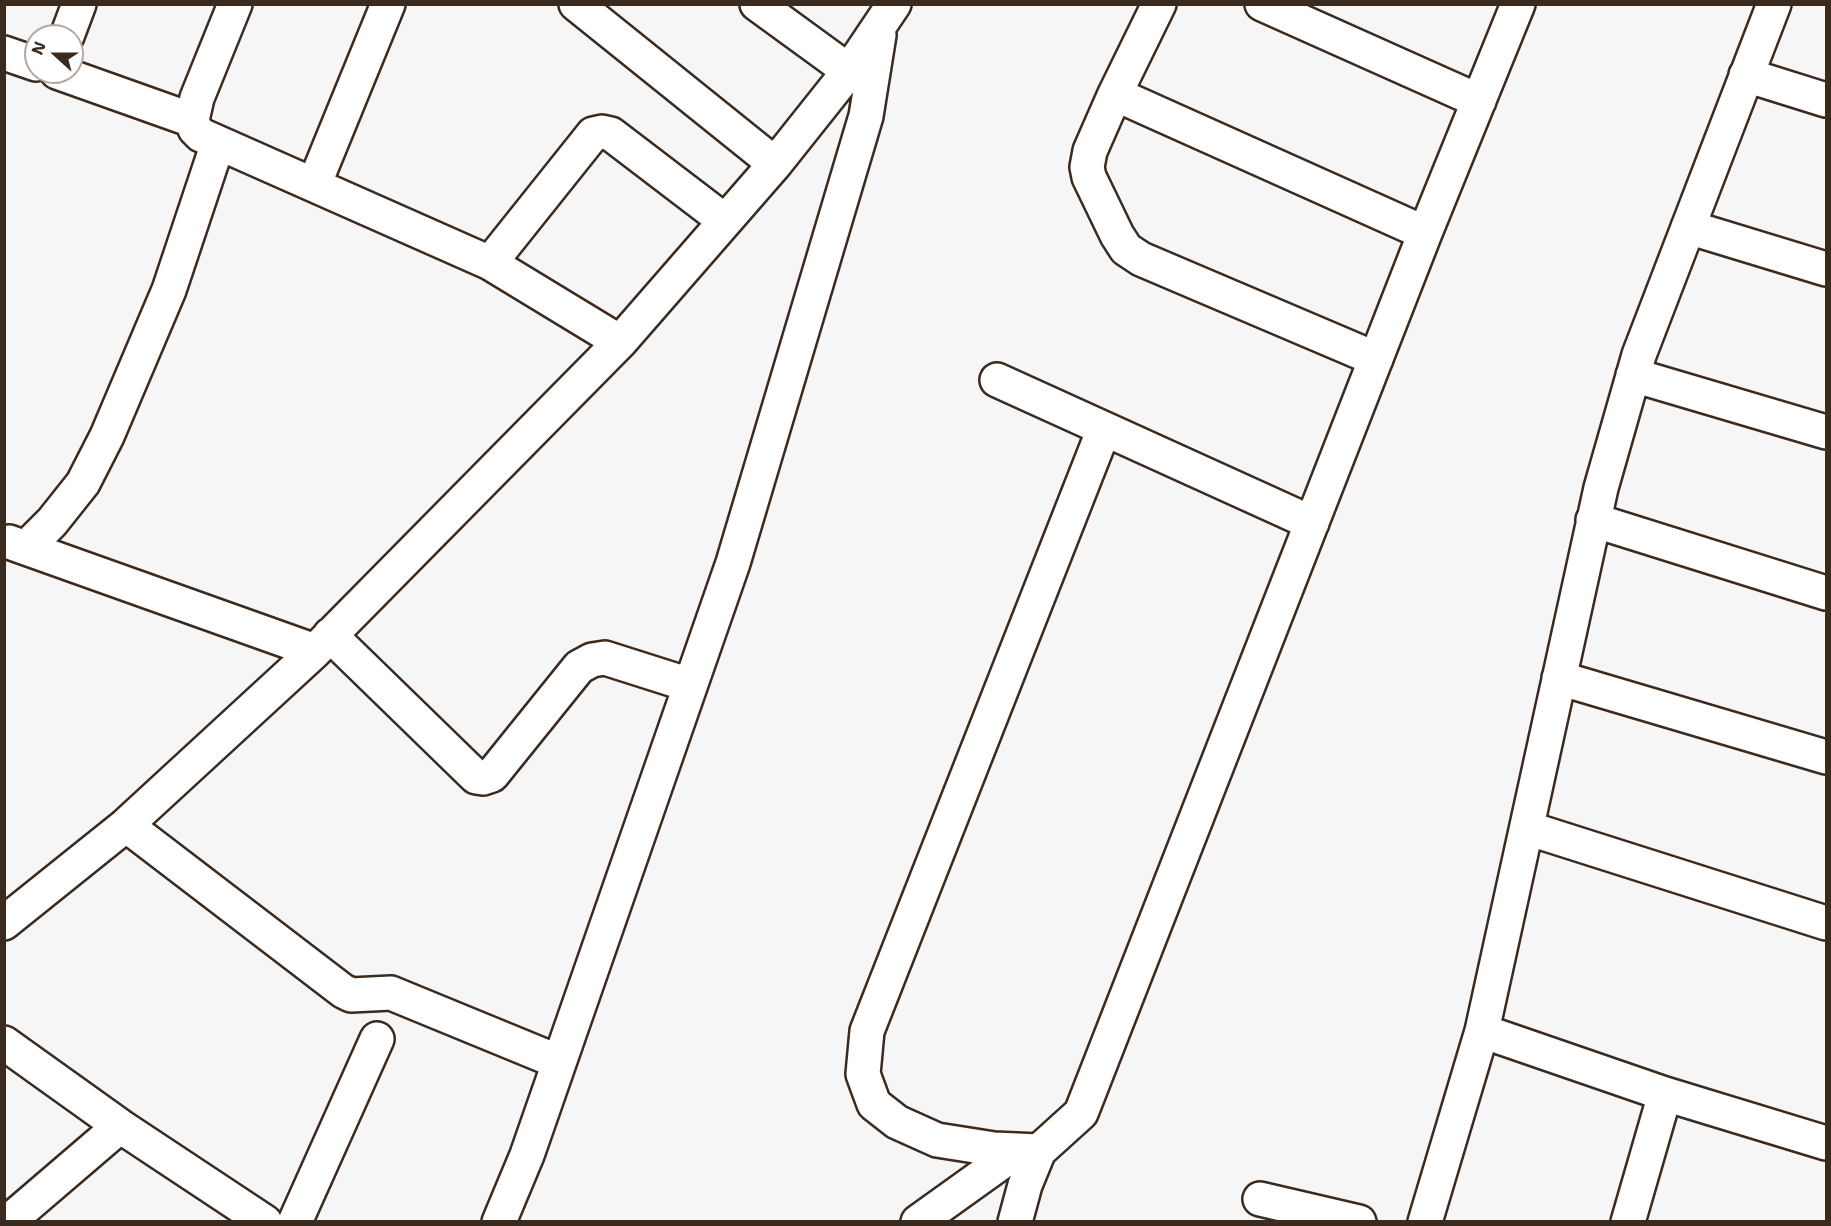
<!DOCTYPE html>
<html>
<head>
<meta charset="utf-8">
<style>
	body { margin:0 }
	#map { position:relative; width:1831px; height:1226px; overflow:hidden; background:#f7f6f6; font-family:"Shantell Sans",sans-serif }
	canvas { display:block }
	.frame { position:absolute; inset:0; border:6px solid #3b2a1e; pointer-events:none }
	.north { position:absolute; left:24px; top:24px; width:60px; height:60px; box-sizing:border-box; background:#fff; border:2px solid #b1aaa5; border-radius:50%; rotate:291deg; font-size:16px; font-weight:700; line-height:24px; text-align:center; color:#3b2a1e }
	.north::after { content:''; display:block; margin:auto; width:21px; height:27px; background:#3b2a1e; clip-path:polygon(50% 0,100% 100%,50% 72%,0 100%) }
</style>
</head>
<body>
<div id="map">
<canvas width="1831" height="1226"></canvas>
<div class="frame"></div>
<div class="north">N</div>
</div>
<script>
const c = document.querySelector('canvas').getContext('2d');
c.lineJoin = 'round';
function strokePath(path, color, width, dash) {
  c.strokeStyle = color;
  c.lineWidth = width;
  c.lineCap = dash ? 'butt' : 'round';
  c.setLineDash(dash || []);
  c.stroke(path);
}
const minor = new Path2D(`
	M235,4L197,98L192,120L195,129L201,135L490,263L620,342
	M576,4L775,164
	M757,4L849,71
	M1159,4L1115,94L1090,151L1087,167L1089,177L1117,235L1126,249L1141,259L1376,359
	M1262,4L1479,101
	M67,36L79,4
	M4,53L36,64
	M57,72L192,120
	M1746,75L1826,100
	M1115,94L1425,233
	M314,185L388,4
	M1688,227L1826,269
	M490,263L593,134L602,132L611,134L725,221
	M1633,375L1826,432
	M997,380L1312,523
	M1593,520L1826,593
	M9,542L315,651
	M26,548L52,522L83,483L107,436L169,290L218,143
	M330,635L476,777L483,778L492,775L579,667L592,660L605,658L690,685
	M1559,678L1826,757
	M126,825L343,991L351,995L391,993L559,1062
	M1527,828L1826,923
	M4,923L126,825L315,651L620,342L775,164L849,71L894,4
	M1482,1031L1665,1094L1826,1143
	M4,1043L120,1126L265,1222
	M1039,1151L994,1149L937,1140L897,1122L874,1104L863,1074L867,1031L1104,429
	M1260,1199L1359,1222
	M8,1222L120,1126
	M295,1222L377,1039
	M499,1222L527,1155L733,563L866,116L879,35
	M918,1222L1017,1151
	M1015,1222L1025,1185L1039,1151L1081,1113L1425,233L1518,4
	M1425,1222L1482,1031L1601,488L1639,355L1774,4
	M1628,1222L1665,1094`);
strokePath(minor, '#3b2a1e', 38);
strokePath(minor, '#fff', 33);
</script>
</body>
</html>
